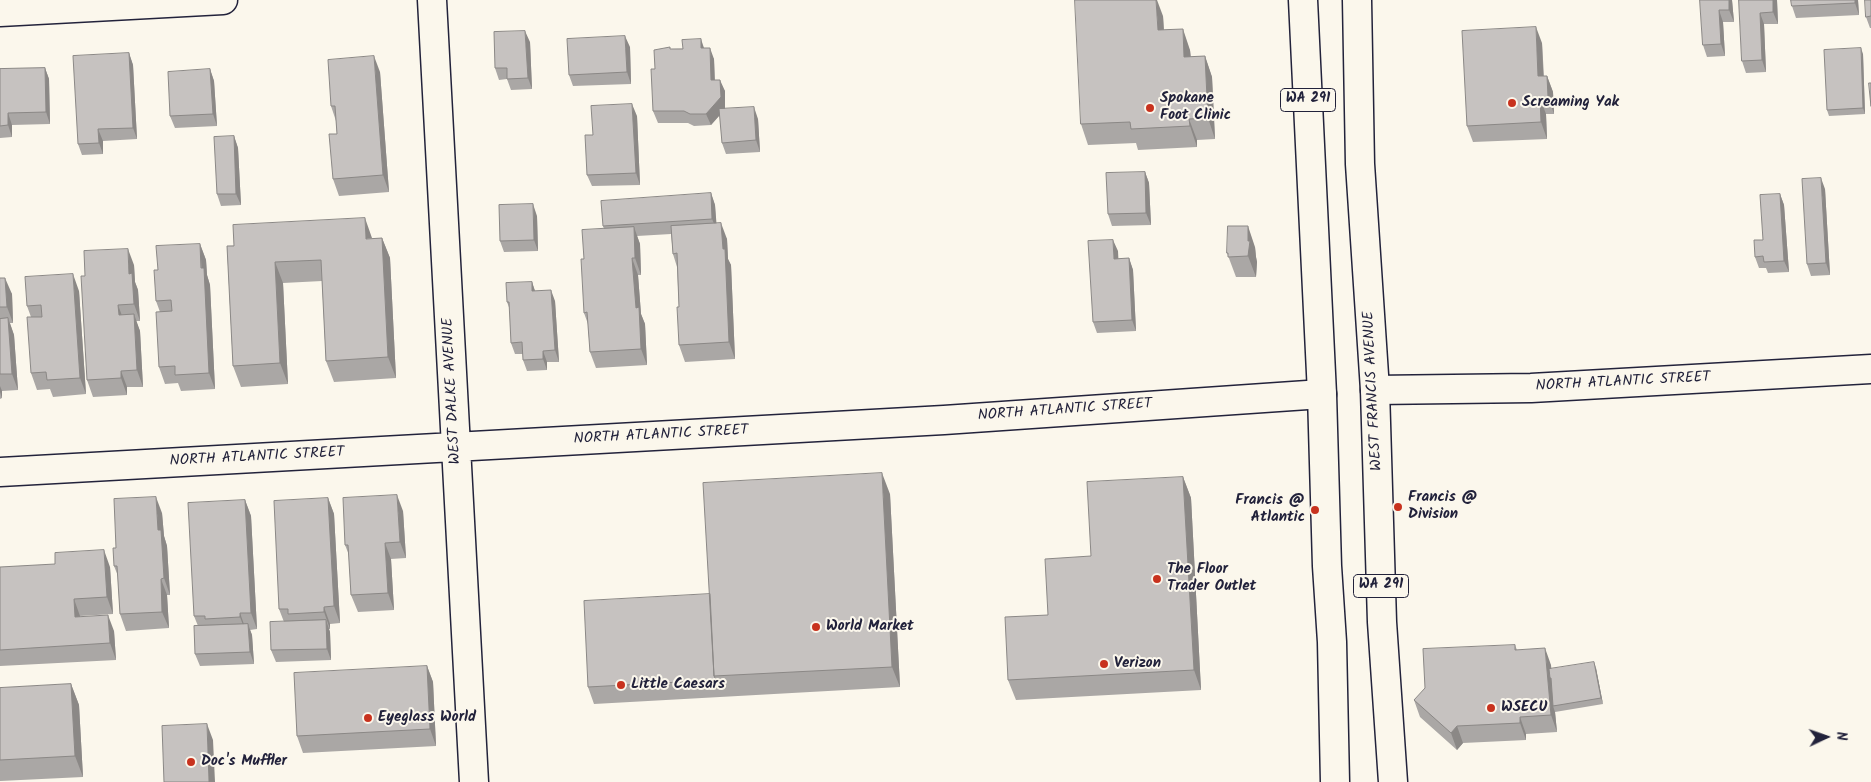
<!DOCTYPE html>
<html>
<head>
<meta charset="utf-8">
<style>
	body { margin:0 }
	#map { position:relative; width:1871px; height:782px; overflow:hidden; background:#fbf7ec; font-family:Kalam,sans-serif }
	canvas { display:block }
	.north { position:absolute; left:1801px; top:712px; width:50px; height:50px; -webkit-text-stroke:4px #fbf7ec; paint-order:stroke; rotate:87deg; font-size:14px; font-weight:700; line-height:20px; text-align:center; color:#22223b }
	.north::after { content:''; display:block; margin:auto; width:18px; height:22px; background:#22223b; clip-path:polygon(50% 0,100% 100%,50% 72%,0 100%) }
</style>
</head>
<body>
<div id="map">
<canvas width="1871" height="782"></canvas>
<div class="north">N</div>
</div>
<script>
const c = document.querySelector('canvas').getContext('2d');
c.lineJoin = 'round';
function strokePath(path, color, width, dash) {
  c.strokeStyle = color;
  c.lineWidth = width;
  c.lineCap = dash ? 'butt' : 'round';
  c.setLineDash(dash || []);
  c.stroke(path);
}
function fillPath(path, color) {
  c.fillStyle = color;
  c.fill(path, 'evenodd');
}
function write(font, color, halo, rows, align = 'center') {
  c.font = font + ' Kalam,sans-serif';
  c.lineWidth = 4;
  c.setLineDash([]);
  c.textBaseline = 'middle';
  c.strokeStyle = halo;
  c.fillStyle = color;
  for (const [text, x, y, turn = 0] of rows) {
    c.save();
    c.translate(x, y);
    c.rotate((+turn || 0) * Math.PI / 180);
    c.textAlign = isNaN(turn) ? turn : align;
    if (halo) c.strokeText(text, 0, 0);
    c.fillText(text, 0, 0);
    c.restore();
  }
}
const minor = new Path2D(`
	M432,0L474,782
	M0,12L223,0
	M1375,390L1531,388L1871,369
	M0,472L944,420L1322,394`);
const major = new Path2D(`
	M1303,0L1322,394L1327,566L1332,642L1335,782
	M1357,0L1360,164L1375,390L1382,622L1393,782`);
const wall = new Path2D(`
	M1700,0H1732L1734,22H1723L1725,56L1707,57L1703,45Z
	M1739,0H1777L1778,24H1764L1766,72L1746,73L1742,61Z
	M1791,0H1858L1859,15L1796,18L1792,6Z
	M1871,0V28H1870L1866,17Z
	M1163,16L1164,30L1190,50L1191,57L1205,56L1212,77L1215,139L1197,140V147L1138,150L1136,143L1088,145L1081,124Z
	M530,42L532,89L511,90L507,79L499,80L495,68Z
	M1542,43L1544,76H1547L1553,92L1554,114H1546L1547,139L1473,142L1467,126Z
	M630,47L631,84L573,86L569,75Z
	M704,48L714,59L715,80L725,91V109L758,119L760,152L726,154L722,143L720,115L711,125L694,126L688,123H658L653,111L655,69L671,49Z
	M129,53L133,65L137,139L103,141V154L82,155L78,144Z
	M1863,54L1865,114L1829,116L1827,110Z
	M45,68L49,79L50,124L12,125V137L0,138V69Z
	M210,69L214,81L217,126L175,128L170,116Z
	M380,72L389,192L339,196L333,179L337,134L336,121L331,106Z
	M637,116L640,185L592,186L587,175L593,135Z
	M234,136L238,148L241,205L221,206L217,194Z
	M1145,172L1149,183L1151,225L1112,226L1108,214Z
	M1825,189L1830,275L1811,276L1807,264Z
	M711,193L715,205L716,223L727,239L728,259L731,265L735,359L685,362L679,345V307L677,267L673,254L671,234L637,236L640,244L641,275H638L641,314L645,324L647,365L596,368L590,352L588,324L584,313V259L604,229L603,226Z
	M1780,194L1784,205L1789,272L1768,273L1766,268H1759L1755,257L1763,240Z
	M537,216L538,251L504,252L500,241Z
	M382,238L390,258L396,378L334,382L326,361L322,281L283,283L288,384L241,387L233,366L227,246Z
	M200,244L206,260L207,275L210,285L215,389L181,391L178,383L165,384L159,367L160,312L156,301L158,270Z
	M1255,247L1256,257L1257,262L1256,277H1236L1227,253Z
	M1118,251V259L1129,258L1133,270L1136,331L1097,333L1093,322Z
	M134,265L135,282L138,290L140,321H136L140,331L143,387H127V395L93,397L87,380L85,276Z
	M0,278L12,294L13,323H10L14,335L18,390L2,391V398L0,399Z
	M532,282L535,291L555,301L559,362H547V370L527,371L523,360V354H515L511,343L510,310L507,302Z
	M79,291L86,394L53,397L50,389L37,390L31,373V317L27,306Z
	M1183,477L1191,498L1201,690L1016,700L1008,680L1048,615L1091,556Z
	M890,494L900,687L594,704L588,687L710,594Z
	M328,498L334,514L340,623L330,624V629H329L330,632L331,660L276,662L271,650L284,622L279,609Z
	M245,500L251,516L257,629L250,630L252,635L254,664L200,666L195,654L198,626L194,616Z
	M403,511L406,558L391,559L394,610L358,612L351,595L349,555L345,545Z
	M162,513L164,536L167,546L170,595H167L169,628L126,631L120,614L118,576L114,566L116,548Z
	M0,567H110L113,614L80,616V617L114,631L116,660L0,666Z
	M1515,645L1517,650L1551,665V669L1596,668L1603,704L1555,712L1557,732L1526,734V740L1463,743L1457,750L1420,717L1414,700Z
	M427,666L433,682L436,746L303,753L297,736Z
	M71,684L79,705L83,777L0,781V688Z`);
const shadedWall = new Path2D(`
	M1156,0H1157L1163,16L1165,51L1158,30Z
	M1729,0H1732L1734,22L1729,10Z
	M1773,0H1777L1778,24L1773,12Z
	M1855,0H1858L1859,15L1855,3Z
	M1719,10L1723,22L1725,56L1721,44Z
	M1760,13L1764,24L1766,72L1762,60Z
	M1536,27L1542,43L1544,93L1538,76Z
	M1183,29L1190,50L1192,77L1184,57Z
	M525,31L530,42L532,89L528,78Z
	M625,36L630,47L631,84L627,72Z
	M701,39L705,51L701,48Z
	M710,48L714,59L715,92L711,80Z
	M1861,48L1863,54L1865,114L1863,108Z
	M129,53L133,65L137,139L133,128Z
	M374,56L380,72L389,192L383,175Z
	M1205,56L1212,77L1215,139L1208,118Z
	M45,68L49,79L50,124L46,112Z
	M210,69L214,81L217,126L213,114Z
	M1547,76L1553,92L1554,114L1548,97Z
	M720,80L725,91V109L711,125L706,114Z
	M1540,98L1546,114L1547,139L1541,122Z
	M632,104L637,116L640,185L636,173Z
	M754,107L758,119L760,152L756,140Z
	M8,113L12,125V137L8,125Z
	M1189,119L1197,140V147L1190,126Z
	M98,129L103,141V154L99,143Z
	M234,136L238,148L241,205L236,194Z
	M1145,172L1149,183L1151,225L1146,213Z
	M1821,178L1825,189L1830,275L1826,263Z
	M711,193L715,205L717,230L712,219Z
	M1780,194L1784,205L1789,272L1784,261Z
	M533,204L537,216L538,251L534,240Z
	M365,218L372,238L366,239Z
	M721,223L727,239L728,259L731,265L735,359L729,342Z
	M1248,226L1255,247L1256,257L1257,262L1256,277L1248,256Z
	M634,227L640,244L641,275L635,258Z
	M382,238L390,258L396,378L388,357Z
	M1113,240L1118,251L1119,271L1114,259Z
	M200,244L206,260L207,275L210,285L215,389L209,373Z
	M128,249L134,265L135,282L138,290L140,321L134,304L129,274Z
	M632,258L638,275L641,314L645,324L647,365L641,349L636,308Z
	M1129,258L1133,270L1136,331L1132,320Z
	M275,262L283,283L288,384L280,363Z
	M73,274L79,291L86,394L80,378Z
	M5,278L12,294L13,323L7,307Z
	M532,282L536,294L532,291Z
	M551,290L555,301L559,362L555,350Z
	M118,305L124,321L119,315Z
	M134,314L140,331L143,387L137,370Z
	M8,318L14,335L18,390L12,374Z
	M543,351L547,362V370L543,359Z
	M121,371L127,387V395L121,378Z
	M0,386L2,391V398L0,392Z
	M882,473L890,494L900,687L892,667Z
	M1183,477L1191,498L1201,690L1194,670Z
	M397,495L403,511L406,558L400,542Z
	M156,497L162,513L164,536L167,546L170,595L164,578L158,530Z
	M328,498L334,514L340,623L334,606Z
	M245,500L251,516L257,629L251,613Z
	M385,543L391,559L394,610L388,593Z
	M104,550L110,567L113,614L107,597Z
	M161,579L167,595L169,628L162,612Z
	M74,599L80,616L81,634L75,617Z
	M324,607L330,624V629L324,612Z
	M240,613L246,630V633L240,617Z
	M108,615L114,631L116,660L110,643Z
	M326,620L330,632L331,660L327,649Z
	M248,624L252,635L254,664L250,652Z
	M1545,648L1551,665L1555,706H1553L1555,712L1557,732L1551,715Z
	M1594,662L1596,668L1603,704L1601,698Z
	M427,666L433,682L436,746L430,729Z
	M71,684L79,705L83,777L75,756Z
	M1520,717L1526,734V740L1520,723Z
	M207,724L213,740L215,782H209Z
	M1457,726L1463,743L1457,750L1451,733Z`);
const building = new Path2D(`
	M1075,0H1156L1158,30L1183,29L1184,57L1205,56L1208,118L1189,119L1190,126L1131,129L1130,122L1081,124Z
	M1700,0H1729V10H1719L1721,44L1703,45Z
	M1739,0H1773V12L1760,13L1762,60L1742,61Z
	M1791,0H1855V3L1792,6Z
	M1865,0H1871V16L1866,17Z
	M1536,27L1538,76H1547L1548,97L1540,98L1541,122L1467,126L1462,31Z
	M525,31L528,78L507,79V68H495L494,32Z
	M625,36L627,72L569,75L567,39Z
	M701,39V48H710L711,80H720L721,97L706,114H690L684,111H653L651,69H655L654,50L670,47V49H683L682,40Z
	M1861,48L1863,108L1827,110L1824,50Z
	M129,53L133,128L98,129L99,143L78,144L73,56Z
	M374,56L383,175L333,179L329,134H337L335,106H331L328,60Z
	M45,68L46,112L8,113V125L0,126V69Z
	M210,69L213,114L170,116L168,72Z
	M1869,83H1871V106Z
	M632,104L636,173L587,175L585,135H593L591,106Z
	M754,107L756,140L722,143L719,109Z
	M234,136L236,194H217L214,137Z
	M1145,172L1146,213L1108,214L1106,173Z
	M1821,178L1826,263L1807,264L1802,179Z
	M711,193L712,219L603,226L601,201Z
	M1780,194L1784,261L1764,262L1763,256L1755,257L1754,240H1763L1760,195Z
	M533,204L534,240L500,241L499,205Z
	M365,218L366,239L382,238L388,357L326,361L321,260L275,262L280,363L233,366L227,246H234L233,225Z
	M721,223L723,249H725L729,342L679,345L677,307H679L677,253L673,254L671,226Z
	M1228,226H1248V241H1250L1248,256L1228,257V253H1227Z
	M634,227L635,258H632L636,308L639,307L641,349L590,352L587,312L584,313L581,259H584L582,230Z
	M1113,240L1114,259L1129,258L1132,320L1093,322L1088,241Z
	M200,244L201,268H204L209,373L175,375V366L159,367L156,312L172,311L171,300L156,301L154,270H158L156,246Z
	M128,249L129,274L132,273L134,304L118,305L119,315L134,314L137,370L121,371V378L87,380L81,276H85L84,251Z
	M73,274L80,378L47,380L46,372L31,373L27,317H42L41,305L27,306L25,277Z
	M0,278H5L7,307H0Z
	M532,282V291L551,290L555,350L543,351V359L523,360L522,342L511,343L509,302H507L506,283Z
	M8,318L12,374H0V319Z
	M882,473L892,667L714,676L703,483Z
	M1183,477L1194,670L1008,680L1005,617L1048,615L1045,559L1091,556L1087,482Z
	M397,495L400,542L385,543L388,593L351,595L348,545H345L343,498Z
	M156,497L158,530H161L164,578L161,579L162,612L120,614L117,566H114L113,548H116L114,499Z
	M328,498L334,606L324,607V612L288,614V609H279L274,501Z
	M245,500L251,613H240V617L205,619V616H194L188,503Z
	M104,550L107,597L74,599L75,617L108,615L110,643L0,650V567L55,564V553Z
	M710,594L714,676L716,680L588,687L584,601Z
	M326,620L327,649L271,650L270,622Z
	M248,624L250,652L195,654L194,626Z
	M1515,645V650L1545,648L1551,715L1520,717V723L1457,726L1451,733L1414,700L1425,688L1423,649Z
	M1594,662L1601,698L1553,706L1551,678H1550L1549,669Z
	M427,666L430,729L297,736L294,673Z
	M71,684L75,756L0,760V688Z
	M207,724L209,782H164L162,726Z`);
const markers = [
	[1512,103,5,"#c8321e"],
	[1150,108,5,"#c8321e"],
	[1398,507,5,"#c8321e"],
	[1315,510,5,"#c8321e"],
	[1157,579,5,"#c8321e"],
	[816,627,5,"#c8321e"],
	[1104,664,5,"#c8321e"],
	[621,685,5,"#c8321e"],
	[1491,708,5,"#c8321e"],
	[368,718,5,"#c8321e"],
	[191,762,5,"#c8321e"]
];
const shields = [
	[1308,100,55],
	[1381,586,55]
];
const shieldNames = [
	["WA 291",1308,100],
	["WA 291",1381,586]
];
const poiNames = [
	["Spokane",1160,99],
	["Foot Clinic",1160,116],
	["Screaming Yak",1522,103],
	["Francis @",1408,498],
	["Division",1408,515],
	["Francis @",1305,501,"right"],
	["Atlantic",1305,518,"right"],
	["The Floor",1167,570],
	["Trader Outlet",1167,587],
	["World Market",826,627],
	["Verizon",1114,664],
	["Little Caesars",631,685],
	["WSECU",1501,708],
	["Eyeglass World",378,718],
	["Doc's Muffler",201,762]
];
const streetNames = [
	["NORTH ATLANTIC STREET",1623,383,-3],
	["WEST DALKE AVENUE",453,391,-93],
	["WEST FRANCIS AVENUE",1374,391,-93],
	["NORTH ATLANTIC STREET",1065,411,-4],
	["NORTH ATLANTIC STREET",661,436,-3],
	["NORTH ATLANTIC STREET",257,458,-3]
];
strokePath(minor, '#22223b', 31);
strokePath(major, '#22223b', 31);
strokePath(minor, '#fbf7ec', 28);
strokePath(major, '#fbf7ec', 28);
fillPath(wall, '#aaa7a5');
fillPath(shadedWall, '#8b8886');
fillPath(building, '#c6c2c0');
strokePath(building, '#8b8886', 1);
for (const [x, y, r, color] of markers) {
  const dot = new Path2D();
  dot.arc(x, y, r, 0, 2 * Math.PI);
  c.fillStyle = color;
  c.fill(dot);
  strokePath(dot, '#fbf7ec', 2);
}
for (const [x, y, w] of shields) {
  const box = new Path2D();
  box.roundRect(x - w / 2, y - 11.5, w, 23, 4);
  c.fillStyle = '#fbf7ec';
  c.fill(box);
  strokePath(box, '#22223b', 1);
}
write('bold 14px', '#22223b', null, shieldNames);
write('bold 15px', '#22223b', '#fbf7ec', poiNames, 'left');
write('15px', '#22223b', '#fbf7ec', streetNames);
</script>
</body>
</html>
